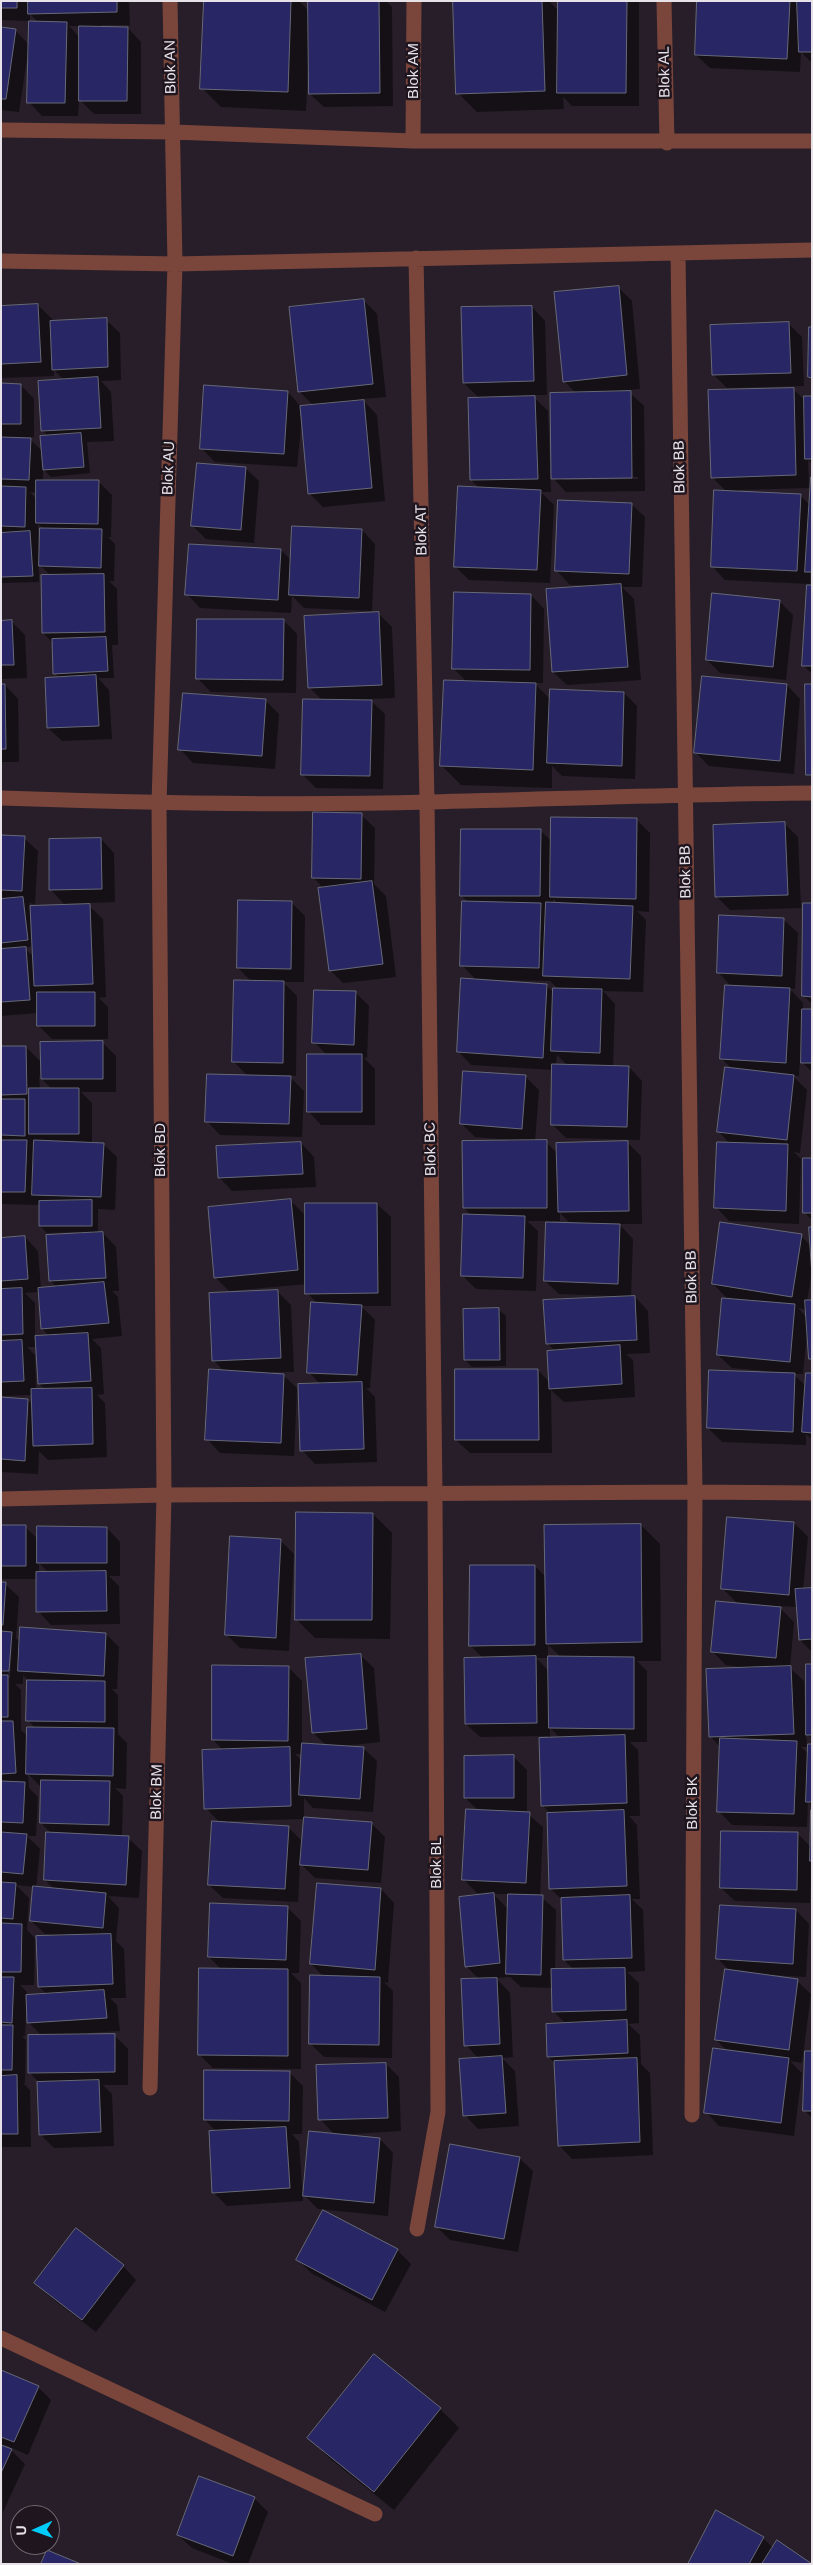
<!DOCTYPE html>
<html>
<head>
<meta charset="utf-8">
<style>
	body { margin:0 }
	#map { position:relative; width:813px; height:2565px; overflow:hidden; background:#271e29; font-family:Helvetica,sans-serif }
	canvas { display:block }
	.frame { position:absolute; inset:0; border:2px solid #e7e1e8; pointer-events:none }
	.north { position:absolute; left:10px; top:2505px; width:50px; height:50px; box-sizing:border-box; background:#1e151f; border:1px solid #6e676f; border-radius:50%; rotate:268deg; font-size:14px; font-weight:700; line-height:20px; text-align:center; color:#e7e1e8 }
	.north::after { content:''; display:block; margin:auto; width:18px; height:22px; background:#00cbf9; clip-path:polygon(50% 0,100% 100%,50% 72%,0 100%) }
</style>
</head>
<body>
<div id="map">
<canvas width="813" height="2565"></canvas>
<div class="frame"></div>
<div class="north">U</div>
</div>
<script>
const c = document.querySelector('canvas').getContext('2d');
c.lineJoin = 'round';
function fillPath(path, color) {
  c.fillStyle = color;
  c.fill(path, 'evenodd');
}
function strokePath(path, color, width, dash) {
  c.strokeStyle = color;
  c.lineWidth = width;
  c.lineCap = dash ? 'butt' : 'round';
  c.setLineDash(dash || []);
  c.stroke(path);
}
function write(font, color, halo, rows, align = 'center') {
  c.font = font + ' Helvetica,sans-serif';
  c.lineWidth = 5;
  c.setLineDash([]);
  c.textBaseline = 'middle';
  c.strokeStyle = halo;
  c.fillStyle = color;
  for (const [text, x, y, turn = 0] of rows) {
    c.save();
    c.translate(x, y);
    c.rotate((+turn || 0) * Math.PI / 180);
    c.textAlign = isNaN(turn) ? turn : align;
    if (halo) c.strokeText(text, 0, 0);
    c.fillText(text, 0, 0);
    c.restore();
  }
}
const shadow = new Path2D(`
	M1,1H129L130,25H101V28H128L141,42V114H94L79,99L78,116H42L29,102L28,52L19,112L1,110V29L15,30L29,45L30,21L1,20ZM30,14L39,23L30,22ZM69,26H80V38Z
	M205,1H299L310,12V1H386L392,7L393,106L324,107L310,94V67L308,66L306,111L221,107L202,88Z
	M454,1H549L559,11V1H639V106H572L563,97L564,109L477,112L458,93Z
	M699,1H812V63L801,52L800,72L710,68L696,55Z
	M618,287L632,301L640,389L618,391V393H630L644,406L645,491L566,492L553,478L577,394L564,381ZM638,477V479L564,480V478Z
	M363,300L377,314L386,397L362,399L377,415L385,501L323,507L309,493L302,417L297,467L215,462L201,448L288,392L301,407L314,406L299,391Z
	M38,305L52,319V322L106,320L120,333L121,380L101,381L111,392L114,441L87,442L90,473L51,477L43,469V481H98L112,495L111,537H108L115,544L114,581H109L117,589L118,645H112L114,678H98L109,690L112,739L62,741L48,728L60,679L55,673L53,643L43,633L51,576L41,566L43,529L38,524L39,582L1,583V385H21L34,399V437H28L43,452L49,437L42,430L64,380L54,370V376L1,378V307ZM30,492L37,493V500Z
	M532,307L545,321L547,395H532L548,411L551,492H541L554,505L550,583L469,580L455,566L479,488L471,480L480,399L464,383Z
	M789,324L802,337L804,386L727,388L713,374Z
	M793,389L806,401L812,398V464L808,460L809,488L738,490V492L800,495L811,506L812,488L810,584L725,580L712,566L727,492L712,477Z
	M245,468L259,481L254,543L206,539L193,526Z
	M631,504L645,517L642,587H622L634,599L641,680L567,685L553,672L591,585H570L557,571Z
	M362,530L375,544L372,611L304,608L292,596L291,613L200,608L187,594L281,550L292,561Z
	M812,586V674L803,665Z
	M531,595L544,609L543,683H534L551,700L624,693L637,706L635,779L562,776L552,766V788L461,785L442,766L467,682L453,668Z
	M779,601L793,615L786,680L720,673L707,660Z
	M379,614L392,627L395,698L369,699L385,714L383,789L316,788L302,774L322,700L309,687Z
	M283,620L297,634L296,693L211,692L197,678Z
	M1,622H12L25,635L27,678L1,679Z
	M1,685H5L18,699L19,762H1Z
	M787,685L800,699L794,774L709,766L696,753Z
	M265,700L279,714L275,769L193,763L180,749Z
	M361,815L375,828L374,884L386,896L396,977L343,983L330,970L324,889L313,877Z
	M637,820L650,833L649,912L637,911L646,920L643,992L603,991L615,1004L613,1067H629L642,1081L640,1140L566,1138L552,1124L553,1070L471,1065L458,1051L477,981L462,965L469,903L461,895L540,830L552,842ZM553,899L559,904H553ZM495,980L550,981L558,989L554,993L546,985L495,982ZM557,1055L567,1065H556Z
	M785,824L798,837L801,908L730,910L717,897Z
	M1,836L24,838L38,851L35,904L29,903L30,908L89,906L103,919L106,997L99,998L108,1007V1039H52L38,1025V1013L1,1016ZM33,946L34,957L24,948Z
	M101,839L114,853L115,902L64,904L51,890Z
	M291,902L305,916L304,982H283L297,996L296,1076L288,1075L304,1091L302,1137L220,1135L207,1121L248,1076L233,1061L252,982L238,968Z
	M812,904V1004L804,996Z
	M784,920L798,933L795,989H790L803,1003V1010L812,1011V1072L800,1060L799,1076H793L807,1090L800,1153L794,1152L801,1159L799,1224L729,1221L716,1207L730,1144L719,1132L732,1069L722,1059L731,986L718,972Z
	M355,992L369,1006L367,1058H364L375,1069V1125H321L308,1111L327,1055L314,1042Z
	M102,1042L116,1056V1092H81L92,1103V1143L103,1144L117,1157L115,1210L98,1209V1233H103L116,1247L119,1291H112L118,1297L122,1336L92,1339L101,1348L104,1394L97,1395L105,1403L107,1457L48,1460L39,1451L38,1474L1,1472V1399L28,1400L33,1405L32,1395L1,1396V1239L25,1237L38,1251L41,1289L57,1288L50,1280L77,1235V1232L47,1233L40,1226V1205L1,1204V1047H26L42,1063ZM39,1076L53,1090L40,1089ZM39,1292L42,1329L50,1337L35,1338V1303L25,1293ZM27,1347H37L39,1384L46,1390L36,1391L35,1355Z
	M525,1076L539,1090L535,1142H546L557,1153L627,1142L641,1156L642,1224H619L633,1239L631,1297H635L648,1311L650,1353L626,1354L633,1360L635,1397L564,1402L551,1390L552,1453H470L456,1440L538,1370L550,1383L555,1351L547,1343L612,1298V1296L559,1294L545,1281L547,1221H527L538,1231L536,1291L476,1289L462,1275L472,1216L464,1208L509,1140L475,1137L461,1123ZM560,1213L571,1224L552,1223V1221H560Z
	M301,1143L314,1157L316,1187L232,1191L219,1177Z
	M812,1159V1220L804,1212Z
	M290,1200L306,1216L377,1204L391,1217V1306H361L375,1320L370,1388H366L375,1397L377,1462L315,1464L302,1450L321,1385L309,1372L317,1303L307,1293V1284L229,1291L215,1277Z
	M801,1236L811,1246L812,1270L807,1302L812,1301V1360L807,1333L803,1374H793L806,1386L812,1374V1440L806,1434V1445L722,1442L708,1428L766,1371L732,1368L718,1355L729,1300L713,1284ZM798,1308L807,1310L808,1319Z
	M278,1292L291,1305L294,1372H272V1374L283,1375L297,1388L294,1456L220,1453L207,1439L224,1371L213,1360Z
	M499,1310L506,1316V1366L472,1367L465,1360Z
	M373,1514L392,1533L390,1639L315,1638L296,1619Z
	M728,1518L794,1523L808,1537L803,1590L812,1589V1652L800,1640L797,1607L778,1606L794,1622L790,1668L804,1681L805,1707H807L812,1666V1739L806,1733L807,1747H801L809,1754L812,1745V1806L808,1802L807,1827L732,1825L719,1811L721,1748L710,1736L752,1669L726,1665L712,1651L738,1604L723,1589Z
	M641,1525L660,1544L661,1661H637L647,1671V1742H630L638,1750L640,1816H629L637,1825L640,1899H632L643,1910L645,1971L627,1972L639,1983V2023L628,2024L640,2035L641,2064L650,2073L653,2155L572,2159L559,2145L555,2064L548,2056L566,2024L553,2011L552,1988L521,1987L510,1977L496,1978L510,1993L513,2057L502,2058L515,2071L519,2126L478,2129L465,2115L479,2059L466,2045L480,1980L466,1966L489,1895L477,1893L463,1879L478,1810L465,1798L514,1757L527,1770V1813L543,1827L540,1896L556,1910L555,1970H574L564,1960L562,1900L551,1889V1814L542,1805L548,1736L480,1737L466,1724L484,1659L470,1645L535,1566L546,1577ZM548,1645L561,1657H548ZM536,1658H549L550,1672ZM550,1728L560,1738L550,1739ZM493,1894H509V1910Z
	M1,1527H25L38,1539L107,1528L120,1542V1576H109L119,1586L120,1624L51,1625L38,1611L37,1579H1ZM39,1563L49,1573L39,1574Z
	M280,1540L294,1554L289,1651L240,1648L227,1635Z
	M1,1583L5,1584L19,1597L16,1638L21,1643L106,1634L119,1647L117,1689H112L118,1695V1734L127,1743L126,1789L115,1788L123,1796L122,1837L128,1838L142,1851L139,1898L108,1896L119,1908L116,1941L124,1949L126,1998H110L117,2005L120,2031L88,2033V2035H114L128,2049V2085H103L112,2094L114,2146L54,2148L40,2134V2083L30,2073L42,2036L28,2022V2013H26L25,2036H22L26,2040L25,2083H23L30,2090L31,2147H1ZM10,1644H12L10,1678H8ZM23,1675L28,1680V1720L36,1729L28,1737L21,1730V1690L15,1684H23ZM28,1774L41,1787V1823L52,1834L45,1880L55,1890L36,1888L40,1849L27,1836H36L38,1797L29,1788ZM16,1885L34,1887L31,1921L45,1934L55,1935L39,1987L48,1995L27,1996V1992L20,1985H34L35,1938L27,1930L29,1898Z
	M360,1655L374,1668L380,1742L342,1746L363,1748L377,1761L373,1812L313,1808L304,1798V1818L372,1824L385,1837L381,1883L315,1878L300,1863L298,1902L223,1898L209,1885L220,1823L206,1808L223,1750L213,1740L289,1668L302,1681V1744L326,1745L313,1733ZM295,1754H303L302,1761ZM305,1819L303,1842L288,1827L230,1823V1821Z
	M798,1834L812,1848L810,1903L735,1901L721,1888Z
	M381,1889L394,1903L388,1983L384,1982L393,1991L392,2058L324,2057L311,2044L324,1977L311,1964Z
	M287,1907L301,1921L299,1973H291L301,1983V2069L213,2068L200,2055L222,1970L209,1957Z
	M796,1910L809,1924L806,1977L772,1975V1977L797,1981L811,1994L802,2063L790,2061L802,2073L794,2136L719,2126L706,2112L729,2052L716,2040L730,1971L718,1959Z
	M812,2052V2118L804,2110Z
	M386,2064L399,2077L401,2131L335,2135L320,2119Z
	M289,2072L303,2086L302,2134H292L299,2142L303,2201L227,2206L213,2192L217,2132L205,2120Z
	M380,2139L393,2153L388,2216L318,2209L304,2195Z
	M519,2158L533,2171L518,2252L450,2240L436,2226Z
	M323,2211L397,2250L411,2264L385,2312L311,2273L298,2260Z
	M123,2266L136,2280L96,2332L49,2296L36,2283Z
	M1,2371L38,2387L51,2400L28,2455L5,2445L4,2447L11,2450L25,2464L3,2512Z
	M440,2409L459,2428L394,2510L328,2457L309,2438Z
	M254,2498L268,2512L248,2564H233L192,2548L178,2535Z
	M763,2538L773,2548L810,2564H689Z`);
const building = new Path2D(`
	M1,1H17V8H1Z
	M28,1H117V12L28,14Z
	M204,1H291L288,92L200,89Z
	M308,1H379L380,93L309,94Z
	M453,1H542L545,91L456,94Z
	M558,1H627L626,93H557Z
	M697,1H790L787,59L695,55Z
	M797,1H812V52H799Z
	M29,21L67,22L65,103H27Z
	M79,26L128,27L127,101H79Z
	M1,27L16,29L6,99H1Z
	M619,286L627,375L563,382L554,292Z
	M364,299L373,384L298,392L289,307Z
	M38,304L41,362L1,364V306Z
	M532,306L534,381L463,383L461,307Z
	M107,318L108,367L52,370L50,321Z
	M789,322L791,373L712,375L710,325Z
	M809,327H812V378L808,377Z
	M98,377L101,428L41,431L38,381Z
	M1,383L21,384V424H1Z
	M204,385L288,391L284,454L200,449Z
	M794,388L796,475L711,478L708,390Z
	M631,391L632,478L551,479L550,393Z
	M535,396L538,479L470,480L468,398Z
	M804,396H812V459H805Z
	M364,400L372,488L308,494L300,406Z
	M81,433L84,467L43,470L40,436Z
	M1,437L31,438L29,480L1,479Z
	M197,463L246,467L241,530L191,526Z
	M811,477H812V572H805Z
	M36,480H99L98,524L36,523Z
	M1,486L26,487L25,527L1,526Z
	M458,486L541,490L537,570L454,567Z
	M714,490L801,494L797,571L711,567Z
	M558,500L632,503L629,574L555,571Z
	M292,526L362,529L359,598L289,595Z
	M40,528L102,529L101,568L39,566Z
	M30,531L33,576L1,577V533Z
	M189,544L281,549L278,600L185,595Z
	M104,574L105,632L42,633L41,575Z
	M621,584L628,667L552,672L546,589Z
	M807,585H812V666H802Z
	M454,592L531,594L530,670L452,669Z
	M712,593L780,600L773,667L706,660Z
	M379,612L382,685L308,688L304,616Z
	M197,619H284L283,680L196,679Z
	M12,620L14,665H1V621Z
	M106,637L108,671L53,674L52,639Z
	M96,675L99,726L47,728L45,678Z
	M702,676L787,684L780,761L694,753Z
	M444,680L536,683L533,770L440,766Z
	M1,684H5L6,749H1Z
	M805,684H812V775H806Z
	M550,689L624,692L622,766L547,763Z
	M183,693L266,699L262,756L178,750Z
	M303,699L372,700L370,776L301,775Z
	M313,812L362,813L361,879L312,878Z
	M551,817L637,818L636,899L550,897Z
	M785,822L788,895L715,897L713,825Z
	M461,829H541L540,896H460Z
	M1,835L25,836L22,891L1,890Z
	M101,838L102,889L49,890V839Z
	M372,881L383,964L329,971L318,888Z
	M23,897L28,940L1,943V899Z
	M238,900L292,901L291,969L237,968Z
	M462,901L541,903L539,968L460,966Z
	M546,902L633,906L630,979L543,976Z
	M803,903H812V997L802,996Z
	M90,904L93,984L34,986L30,906Z
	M719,915L784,918L782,976L717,973Z
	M26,947L30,1000L1,1002V949Z
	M461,978L547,984L543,1058L457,1052Z
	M234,980L284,981L283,1063L232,1062Z
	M725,985L790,988L786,1063L720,1059Z
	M553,988L602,989L600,1053L551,1051Z
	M314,990L356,991L354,1045L312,1043Z
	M37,992H95V1026H37Z
	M802,1009H812V1063H801Z
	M103,1041V1079H41L40,1042Z
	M1,1046H26L27,1094L1,1095Z
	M307,1054H362V1112H307Z
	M552,1064L629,1066L627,1127L551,1125Z
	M725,1067L794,1075L787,1140L717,1132Z
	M463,1071L526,1075L522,1129L460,1124Z
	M207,1074L291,1076L289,1124L205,1122Z
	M29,1088H79V1134H29Z
	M1,1099H25V1136L1,1135Z
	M1,1140H27L25,1192H1Z
	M34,1140L104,1143L101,1197L32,1195Z
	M547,1140V1208H463L462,1141Z
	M628,1141L629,1211L558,1212L556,1143Z
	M301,1142L303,1174L218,1178L216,1146Z
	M717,1142L788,1144L786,1211L714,1208Z
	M803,1158H812V1213H803Z
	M291,1199L298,1270L214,1278L208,1207Z
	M92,1200V1226H39V1201Z
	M305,1203H377L378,1293L305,1294Z
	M463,1214L525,1216L523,1278L461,1276Z
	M546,1222L620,1224L618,1284L544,1281Z
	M720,1222L802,1234L792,1297L712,1284Z
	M809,1227H812V1275Z
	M103,1232L106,1278L49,1281L46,1235Z
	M25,1236L28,1279L1,1281V1238Z
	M104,1282L109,1323L41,1329L38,1288Z
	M22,1288L23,1334L1,1335V1289Z
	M278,1290L281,1358L212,1361L209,1293Z
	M635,1296L637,1340L546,1344L543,1300Z
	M722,1298L795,1304L790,1362L717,1355Z
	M805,1300H812V1359H809Z
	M311,1302L362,1305L357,1375L307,1373Z
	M499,1308L500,1360H464L463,1309Z
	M88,1333L91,1381L38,1384L35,1336Z
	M22,1340L24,1381L1,1382V1341Z
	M620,1345L622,1384L549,1389L547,1351Z
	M209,1369L284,1374L281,1443L205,1440Z
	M455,1369H538L539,1440H455Z
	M709,1370L795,1373L793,1432L707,1428Z
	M806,1373H812V1433L802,1432Z
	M362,1382L364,1449L300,1451L298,1384Z
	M92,1388L93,1444L33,1446L31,1389Z
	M1,1397L28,1399L25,1461L1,1459Z
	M296,1512L373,1513L372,1620H295Z
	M727,1517L794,1522L789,1595L721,1589Z
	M641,1524L642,1642L546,1644L544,1525Z
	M1,1525H26V1566H1Z
	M37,1526L107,1527V1563H37Z
	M230,1536L281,1539L276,1638L225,1635Z
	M470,1565H535V1645L469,1646Z
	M106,1571L107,1611L36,1612V1572Z
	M1,1582H6L3,1625H1Z
	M812,1588V1639L799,1640L795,1589Z
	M716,1601L781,1607L776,1658L711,1652Z
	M20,1627L106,1633L104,1676L18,1671Z
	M1,1631L12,1632L9,1671H1Z
	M361,1654L367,1729L312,1733L305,1658Z
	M536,1656L537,1723L465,1724L464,1658Z
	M548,1656L634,1657V1729L549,1728Z
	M806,1664H812V1735H806Z
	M212,1665L289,1666L288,1741L212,1740Z
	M791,1666L794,1734L709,1737L706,1669Z
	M1,1675H8V1717H1Z
	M27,1680L105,1681V1722L26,1721Z
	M1,1721H13L16,1773L1,1774Z
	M27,1727L114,1728L113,1776L26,1774Z
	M625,1735L627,1803L541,1806L539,1738Z
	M720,1738L797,1741L794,1814L717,1812Z
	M302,1743L364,1747L360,1799L299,1795Z
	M808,1744H812V1802H806Z
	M290,1747L291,1806L204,1809L202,1750Z
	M514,1755V1798H464V1756Z
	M41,1780L110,1781L109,1825L40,1823Z
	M1,1781L25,1782L23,1823L1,1822Z
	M466,1809L530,1812L526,1883L462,1880Z
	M624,1810L627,1886L549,1889L547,1813Z
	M811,1810H812V1861H810Z
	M304,1817L372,1822L368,1870L300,1865Z
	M212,1821L289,1826L285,1889L208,1885Z
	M721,1831L798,1832L797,1890L720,1888Z
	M1,1832L27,1834L23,1874L1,1872Z
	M46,1832L129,1836L126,1885L44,1880Z
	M1,1882L16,1883L13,1919L1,1918Z
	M317,1883L381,1888L375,1970L310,1964Z
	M33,1886L106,1893L103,1928L30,1921Z
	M494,1893L500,1963L465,1967L459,1897Z
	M508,1894L543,1895L541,1975L506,1974Z
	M630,1895L632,1958L563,1960L561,1898Z
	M210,1903L288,1906L286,1960L208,1957Z
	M720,1905L796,1909L793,1964L716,1959Z
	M1,1923L22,1924L21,1972H1Z
	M111,1934L113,1984L38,1987L36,1936Z
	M199,1968L288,1969V2056L198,2055Z
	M625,1968L626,2010L552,2012L551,1969Z
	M725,1969L798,1979L789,2050L715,2040Z
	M310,1975L380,1977L379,2045L309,2044Z
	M1,1977H14L12,2023L1,2022Z
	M497,1978L500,2044L464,2046L461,1979Z
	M104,1990L107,2018L27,2023L26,1995Z
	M627,2020L628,2053L547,2057L546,2024Z
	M1,2025H13L12,2070H1Z
	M115,2034V2072L28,2073V2035Z
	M713,2048L789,2058L781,2123L704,2113Z
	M805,2051H812V2111H803Z
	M502,2056L506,2113L463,2116L459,2059Z
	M637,2058L640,2142L558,2146L554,2061Z
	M386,2063L388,2118L318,2120L316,2065Z
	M204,2070L290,2071L289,2121L204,2120Z
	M17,2075L18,2134H1V2076Z
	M99,2080L101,2132L39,2135L37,2082Z
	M286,2127L290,2188L212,2193L209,2131Z
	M309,2131L380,2138L374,2203L303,2196Z
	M450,2144L520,2157L504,2239L435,2227Z
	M323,2210L398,2249L372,2300L296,2260Z
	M76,2228L124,2265L82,2320L34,2283Z
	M374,2354L441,2408L374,2492L307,2438Z
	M1,2370L39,2386L14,2442L1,2437Z
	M1,2445L12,2449L1,2473Z
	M199,2476L255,2497L233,2556L177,2535Z
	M716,2510L764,2537L749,2564H688Z
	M777,2540L812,2564H762Z
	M47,2550L81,2564H41Z`);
const street = new Path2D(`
	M664,1L667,143
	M1,130L173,132L413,141H812
	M413,141L414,1
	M678,253L695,1492L692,2115
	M416,258L427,802L435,1495L438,2112L417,2229
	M1,261L175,264L812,250
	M1,798C144,803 286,806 429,802C557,799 684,794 812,793
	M1,1499L164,1495L695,1492L812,1493
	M150,2088L164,1495L159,804L175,264L170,1
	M1,2338L375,2514`);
const streetNames = [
	["Blok AN",171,67,-91],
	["Blok AM",414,71,-90],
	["Blok AL",665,72,-91],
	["Blok BB",680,467,-91],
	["Blok AU",169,468,-88],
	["Blok AT",422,530,-91],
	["Blok BB",686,872,-91],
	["Blok BC",431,1149,-91],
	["Blok BD",161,1150,-90],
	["Blok BB",692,1277,-91],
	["Blok BM",157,1792,-89],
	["Blok BK",693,1803,-90],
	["Blok BL",437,1863,-90]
];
fillPath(shadow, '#0007');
fillPath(building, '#282664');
strokePath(building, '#676978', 1);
strokePath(street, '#7a463b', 15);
write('15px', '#e7e1e8', '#1e151f', streetNames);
</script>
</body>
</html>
